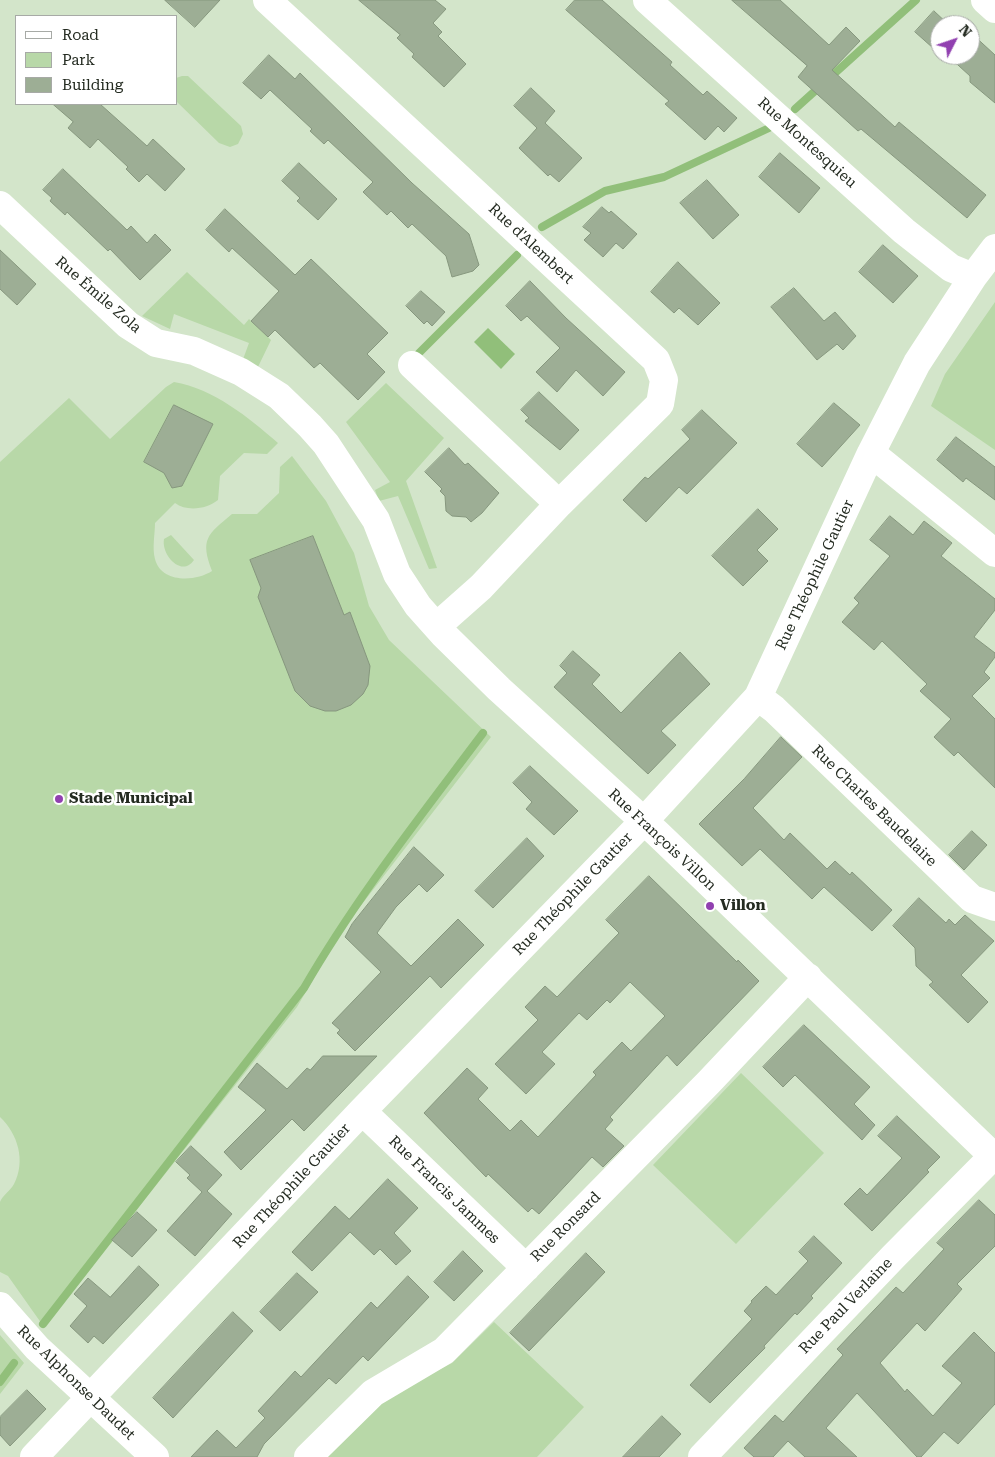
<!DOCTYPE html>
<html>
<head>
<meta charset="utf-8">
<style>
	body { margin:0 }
	#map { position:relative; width:995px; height:1457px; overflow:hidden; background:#d3e5ca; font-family:"Roboto Serif",serif }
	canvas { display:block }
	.legend { position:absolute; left:15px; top:15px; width:162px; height:90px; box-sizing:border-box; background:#fff; border:1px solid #a7aaa6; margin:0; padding:6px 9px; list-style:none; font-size:15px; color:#242b21 }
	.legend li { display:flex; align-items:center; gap:10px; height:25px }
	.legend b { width:25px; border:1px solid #a7aaa6 }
	.north { position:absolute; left:930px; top:15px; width:50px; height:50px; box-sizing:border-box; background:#fff; border:1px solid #a7aaa6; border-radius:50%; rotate:49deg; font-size:14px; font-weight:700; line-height:20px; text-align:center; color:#242b21 }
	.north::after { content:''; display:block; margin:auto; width:18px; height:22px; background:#9140b0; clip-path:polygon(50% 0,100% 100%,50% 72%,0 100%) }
</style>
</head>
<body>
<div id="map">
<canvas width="995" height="1457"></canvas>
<ul class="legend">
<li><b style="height:6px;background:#fff"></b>Road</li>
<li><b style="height:14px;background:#b8d8a8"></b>Park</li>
<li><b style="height:14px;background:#9dae95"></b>Building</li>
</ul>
<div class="north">N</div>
</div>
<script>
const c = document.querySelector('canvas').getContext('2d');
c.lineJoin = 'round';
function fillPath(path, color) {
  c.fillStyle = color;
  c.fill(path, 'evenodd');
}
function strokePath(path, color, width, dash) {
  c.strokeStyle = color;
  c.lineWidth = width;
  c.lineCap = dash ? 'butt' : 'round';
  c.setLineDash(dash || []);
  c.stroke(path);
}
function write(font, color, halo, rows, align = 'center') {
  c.font = font + ' "Roboto Serif",serif';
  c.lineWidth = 5;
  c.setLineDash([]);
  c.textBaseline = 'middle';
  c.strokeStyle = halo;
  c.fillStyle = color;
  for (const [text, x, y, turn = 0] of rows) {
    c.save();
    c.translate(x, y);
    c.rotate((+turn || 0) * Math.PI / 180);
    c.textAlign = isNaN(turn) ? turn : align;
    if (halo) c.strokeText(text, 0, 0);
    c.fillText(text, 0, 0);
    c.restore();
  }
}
const green = new Path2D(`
	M182,76H188L241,126L243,134L238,144L230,147L219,143L176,101V78Z
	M187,272L244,325L249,319L271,340L257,369L242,362L249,343L174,314L170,329L142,316Z
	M995,302V450L931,406L945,374Z
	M174,382C214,389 248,417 278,443L267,454L244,453L220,476L218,500C207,509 187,512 175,503L155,523C155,534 152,548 155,559C161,583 195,582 212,571C200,539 207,535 232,514H257L279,493L280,467L292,456L326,501L354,553L369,606L389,640L491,737L342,930L297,1007L44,1327L8,1276L0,1272C0,1257 0,1213 0,1202C2,1196 11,1190 14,1184C26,1161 18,1134 0,1117V462L69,398L110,439L166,387Z
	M386,383L444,438L406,481L437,568L429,569L398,496L379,501L375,490L390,482L346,422Z
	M171,535L194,560C182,578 161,555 164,539Z
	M741,1073L824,1153L736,1244L653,1165Z
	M494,1322L584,1407L537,1457H323L377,1401L452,1363Z
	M0,1335L24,1363L0,1394Z`);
const water = new Path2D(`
	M488,328L515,354L501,369L474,342Z`);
const stream = new Path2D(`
	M795,109L916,0
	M542,227L605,191L664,177L769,128
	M419,353L517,255
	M43,1324L304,988C356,898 420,817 483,733
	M0,1382L14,1363`);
const building = new Path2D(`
	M165,0H220L195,27Z
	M359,0H435L446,9L433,23L442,32L438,36L466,64L444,87L412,57L414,54L397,38L400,35Z
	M575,0H602L672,62L670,65L703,95L707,91L737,118L724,132L718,126L705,140L665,104L669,101L566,10Z
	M732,0H780L829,45L846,27L860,41L832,70L895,127L899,122L986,195L967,218L861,129L858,131L798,77L807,66Z
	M934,11L949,25H940V49L936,45L933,48L915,32Z
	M970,32L995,55V103L970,82V76L947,55H970Z
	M269,55L295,79L300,73L412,183L469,234L479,265L473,271L452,277L446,256L412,224L408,228L391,211L387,215L363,192L373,182L328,140L324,144L310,131L312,129L270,90L261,99L243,83Z
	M531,88L555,111L545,123L582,158L559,182L550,174L548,176L519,148L537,128L514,106Z
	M53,104H100L147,146L153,139L185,169L165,191L147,174L139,182L126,169L128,167L98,139L90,148L68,128L73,122Z
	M780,153L820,188L799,213L759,177Z
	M299,163L337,199L318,220L297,201L300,198L282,181Z
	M63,169L127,230L131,226L147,243L155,234L171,250L140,280L110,249L108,251L67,212L65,215L50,201L52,198L43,190Z
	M707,180L739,215L713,239L680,203Z
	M602,207L609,213L611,211L637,234L623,249L616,243L603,257L584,240L591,233L583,227Z
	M225,209L295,275L311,259L388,333L367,354L385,372L358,400L320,363L314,368L275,330L268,337L251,321L279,291L232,248L229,252L206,230Z
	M883,245L918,276L893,303L859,272Z
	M0,250L36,284L17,305L0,289Z
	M678,262L720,303L698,325L679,308L674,313L651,292Z
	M530,281L566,318L625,372L603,396L576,370L557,392L536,372L560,348L527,316L521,321L506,306Z
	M794,288L824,321L835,312L856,336L843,350L837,344L817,360L771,307Z
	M421,291L445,312L432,326L427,321L424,324L406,306Z
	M539,392L579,430L560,450L525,421L529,418L521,410Z
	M834,403L860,425L822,467L797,444Z
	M174,405L213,424L182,486L172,488L164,473L144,462Z
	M702,410L737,443L687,494L679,487L646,522L623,500L645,477L648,479L690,439L682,430Z
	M956,437L995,467V500L966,478L963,482L937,460Z
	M449,448L465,465L468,463L499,493L482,513L471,522L466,517L452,516L446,511L445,496L440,491L442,489L425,472Z
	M758,509L778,529L757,550L768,561L743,586L712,556Z
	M890,516L913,535L924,521L952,543L941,556L995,599V610L974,637L995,653V657L984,672L990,678L972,696L995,719V788L958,752L954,756L934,737L951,719L920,691L927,684L882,641L874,650L842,622L859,603L854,598L890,556L870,540Z
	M313,536L344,615L350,612L370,666L368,685L363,694L351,705L336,711H325L310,706L295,691L258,597L261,588L250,560Z
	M573,651L600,675L592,684L621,713L680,652L710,684L661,731L676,745L648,774L554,687L567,673L560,666Z
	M781,737L802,757L753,808L784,840L790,833L827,869L835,861L850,875L852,872L892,910L872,931L824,887L812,899L760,849L742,866L699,824L744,779Z
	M530,766L578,811L554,835L526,809L532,802L513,783Z
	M972,831L987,845L964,870L949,855Z
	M527,838L544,856L493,908L475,891Z
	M414,847L444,875L427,892L419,884L396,907L377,933L411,966L458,919L484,945L441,988L430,976L355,1051L337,1033L340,1030L332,1023L381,972L345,937L352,924Z
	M649,876L737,962L738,960L759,981L677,1066L667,1055L610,1117L613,1120L605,1129L624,1146L603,1167L592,1157L539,1214L532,1208L528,1212L488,1174L486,1177L424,1113L467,1068L488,1088L478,1099L510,1131L521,1120L538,1137L596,1075L593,1072L622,1042L631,1051L665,1016L630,982L610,1003L607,1000L587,1020L579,1013L542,1052L555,1064L526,1094L495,1064L538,1020L525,1007L545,986L557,997L619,933L606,920Z
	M919,898L946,923L949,919L955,925L965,915L994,941L961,975L988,1002L968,1023L929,985L933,982L916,966L915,948L893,926Z
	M804,1025L870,1087L854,1104L875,1125L862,1140L795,1075L783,1087L763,1067Z
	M323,1056H377L304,1131L292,1119L241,1170L224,1152L266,1110L238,1087L257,1063L287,1089L307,1068L310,1070Z
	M897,1116L940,1157L927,1170L929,1172L872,1231L844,1204L860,1188L867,1195L902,1158L878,1136Z
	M191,1146L222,1175L207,1191L232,1214L195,1256L167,1231L202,1192L187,1178L190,1175L176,1162Z
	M388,1179L418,1208L394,1233L411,1251L396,1265L380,1249L374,1255L350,1232L312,1271L292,1252L335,1206L349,1219Z
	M979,1200L995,1215V1246L957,1284L962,1289L925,1331L917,1323L880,1363L905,1392L907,1389L933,1416L962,1383L942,1366L974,1332L995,1353V1404L958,1444L944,1432L921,1457H917L857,1393L826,1428L857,1457H805L788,1441L773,1457H754L744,1448L775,1415L783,1422L843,1355L837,1349L896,1287L903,1293L944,1249L937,1243Z
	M137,1212L157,1230L132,1257L112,1240Z
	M814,1236L842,1263L811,1296L813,1298L797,1315L795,1313L764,1346L765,1348L710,1403L690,1385L752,1319L744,1311L752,1302L751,1301L766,1286L776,1295L808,1261L799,1252Z
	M463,1251L483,1271L454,1301L434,1282Z
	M586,1253L605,1272L529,1351L510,1333Z
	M139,1266L159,1285L103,1344L94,1336L88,1343L70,1326L87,1306L74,1294L88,1278L110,1297Z
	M297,1273L318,1292L280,1331L260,1312Z
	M408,1276L429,1297L368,1361L363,1356L336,1384L329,1378L264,1444L257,1457H191L217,1430L236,1448L265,1418L258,1411L295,1371L301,1377L371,1302L377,1308Z
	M233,1312L253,1331L173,1418L153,1398Z
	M27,1390L46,1409L10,1446L0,1435V1417Z
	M662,1416L681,1434L659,1457H623Z`);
const minor = new Path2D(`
	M267,0L656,360L664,380L660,404L559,504L481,587L437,626
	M647,0L904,231L951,268L973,277
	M985,0L995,9
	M0,205L128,325L156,343L194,351L241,372L279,396L310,426L326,444L376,520L397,574L418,606L443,634L499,689L658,834L995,1158
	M412,365L559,504
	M871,453L995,553
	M758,697L774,709L972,899L995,907
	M362,1111L526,1268
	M0,1306L37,1348L155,1457
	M34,1457L362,1111L644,821L758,697L871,453L917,363L973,277L995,248
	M308,1457L373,1393L444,1351L709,1082L808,977
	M702,1457L893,1257L993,1156`);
const markers = [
	[59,799,5,"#9140b0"],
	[710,906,5,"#9140b0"]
];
const streetNames = [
	["Rue Montesquieu",807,143,42],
	["Rue d'Alembert",531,244,43],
	["Rue Émile Zola",98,295,41],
	["Rue Théophile Gautier",815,575,-65],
	["Rue Charles Baudelaire",874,806,44],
	["Rue François Villon",662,840,43],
	["Rue Théophile Gautier",573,894,-46],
	["Rue Théophile Gautier",292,1186,-47],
	["Rue Francis Jammes",444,1190,44],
	["Rue Ronsard",566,1227,-45],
	["Rue Paul Verlaine",846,1306,-46],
	["Rue Alphonse Daudet",76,1383,44]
];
const poiNames = [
	["Stade Municipal",69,799],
	["Villon",720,906]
];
fillPath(green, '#b8d8a8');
fillPath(water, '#91bf7a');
strokePath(stream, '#91bf7a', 8);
fillPath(building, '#9dae95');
strokePath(building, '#86977e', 1);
strokePath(minor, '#fff', 28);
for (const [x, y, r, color] of markers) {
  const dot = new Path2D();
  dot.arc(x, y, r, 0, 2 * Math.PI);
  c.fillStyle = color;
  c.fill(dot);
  strokePath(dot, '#fff', 2);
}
write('15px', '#242b21', '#fff', streetNames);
write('bold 15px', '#242b21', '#fff', poiNames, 'left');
</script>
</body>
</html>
